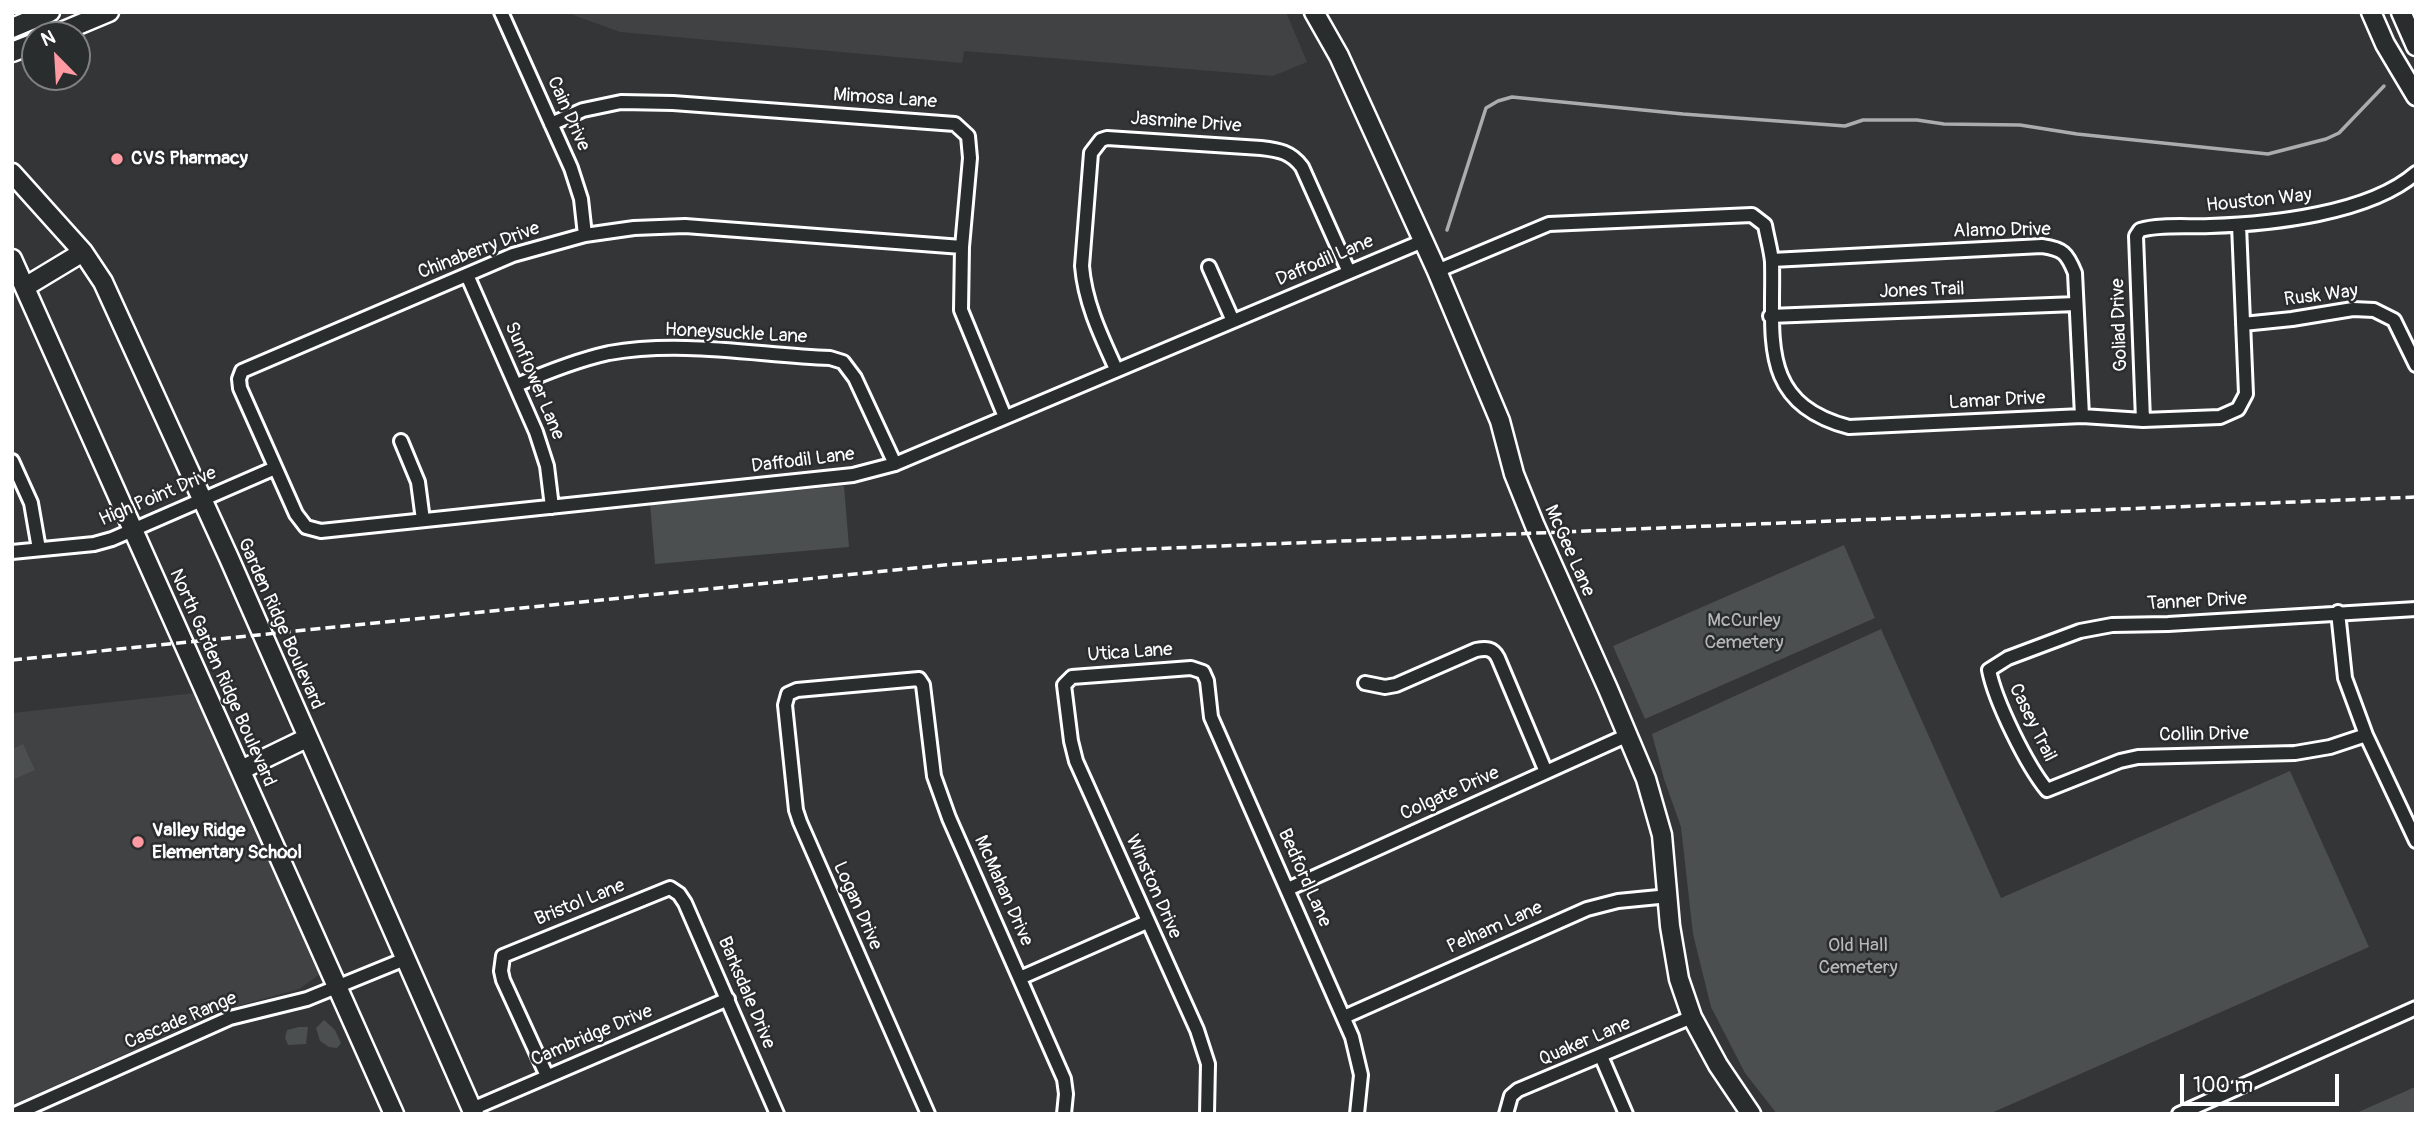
<!DOCTYPE html>
<html>
<head>
<meta charset="utf-8">
<style>
	body { margin:0 }
	#map { position:relative; width:2428px; height:1126px; overflow:hidden; background:#333536; font-family:Pangolin,sans-serif }
	canvas { display:block }
	.frame { position:absolute; inset:0; border:14px solid #fff; pointer-events:none }
	.north { position:absolute; left:21px; top:21px; width:70px; height:70px; box-sizing:border-box; background:#2a2d2e; border:2px solid #7f8182; border-radius:50%; rotate:336deg; font-size:19px; font-weight:700; line-height:28px; text-align:center; color:#fff }
	.north::after { content:''; display:block; margin:auto; width:24px; height:32px; background:#ff9aa2; clip-path:polygon(50% 0,100% 100%,50% 72%,0 100%) }
	.scale { position:absolute; left:2180px; top:1074px; width:159px; height:32px; box-sizing:border-box; border:4px solid #fff; border-top:0; padding-left:9px; font-size:21px; line-height:24px; white-space:nowrap; color:#fff; -webkit-text-stroke:5px #2a2d2e; paint-order:stroke }
</style>
</head>
<body>
<div id="map">
<canvas width="2428" height="1126"></canvas>
<div class="frame"></div>
<div class="north">N</div>
<div class="scale">100 m</div>
</div>
<script>
const c = document.querySelector('canvas').getContext('2d');
c.lineJoin = 'round';
function fillPath(path, color) {
  c.fillStyle = color;
  c.fill(path, 'evenodd');
}
function strokePath(path, color, width, dash) {
  c.strokeStyle = color;
  c.lineWidth = width;
  c.lineCap = dash ? 'butt' : 'round';
  c.setLineDash(dash || []);
  c.stroke(path);
}
function write(font, color, halo, rows, align = 'center') {
  c.font = font + ' Pangolin,sans-serif';
  c.lineWidth = 5;
  c.setLineDash([]);
  c.textBaseline = 'middle';
  c.strokeStyle = halo;
  c.fillStyle = color;
  for (const [text, x, y, turn = 0] of rows) {
    c.save();
    c.translate(x, y);
    c.rotate((+turn || 0) * Math.PI / 180);
    c.textAlign = isNaN(turn) ? turn : align;
    if (halo) c.strokeText(text, 0, 0);
    c.fillText(text, 0, 0);
    c.restore();
  }
}
const built = new Path2D(`
	M565,12H1286L1307,62L1273,76L964,51L962,63L620,32Z
	M195,693L323,972L299,989L223,1010L12,1105V713Z`);
const green = new Path2D(`
	M844,486L849,547L655,564L650,503Z
	M1844,545L1875,618L1645,719L1613,646Z
	M1881,629L2001,898L2290,771L2369,947L1989,1114H1777L1745,1073L1711,1007L1693,934L1681,827L1664,779L1652,734Z
	M23,744L35,770L12,780V749Z
	M324,1020L335,1030L341,1043L337,1048L329,1047L320,1041L316,1028Z
	M299,1027H308L306,1044L288,1045L285,1038L287,1030Z
	M2415,1087L2416,1114H2354Z`);
const stream = new Path2D(`
	M1447,230L1486,108L1498,101L1512,97L1683,114L1845,126L1863,120H1917L1944,124L2020,125L2077,134L2268,154L2326,139L2339,133L2384,86`);
const street = new Path2D(`
	M501,12L571,168L581,199L585,235
	M551,124L583,110L621,102L673,103L955,124L968,136L970,158L962,247L961,310L1005,417
	M962,247L685,226L634,228L585,235L513,255L242,371L239,379L240,388L296,514L306,527L321,531L853,475L895,464L1423,241
	M1772,260L2042,246C2063,249 2067,253 2075,273L2082,416
	M1209,267L1233,321
	M1437,271L1549,224L1752,215L1765,225C1767,237 1771,250 1772,262C1774,336 1757,403 1849,427L2082,416L2143,420L2220,417L2238,409L2246,394L2239,225
	M467,275L536,432L547,466L552,507
	M1770,316L2076,304
	M2243,324L2292,319L2353,309L2374,310L2394,320L2416,365
	M1116,369C1101,336 1085,303 1082,266L1091,153L1101,140L1107,138L1261,148C1279,150 1291,152 1302,167L1349,272
	M517,385C547,372 577,360 609,353C682,340 757,355 830,358L843,362L855,378L895,464
	M2143,420L2136,236L2140,230C2159,224 2190,227 2210,226C2270,224 2369,214 2416,173
	M401,441L418,482L423,520
	M12,461L31,503L39,549
	M12,552L94,544L112,539L275,468
	M2338,612L2345,678L2366,735L2416,841
	M1365,683L1385,687L1396,685L1476,650C1486,648 1493,648 1498,658L1546,772
	M2366,735L2330,747L2295,753L2138,757L2120,761L2047,790C2027,766 1995,701 1989,670L2008,658L2080,631L2112,625L2168,624L2416,609
	M1288,889L1628,735
	M1020,978L1147,922
	M1344,1017L1587,909L1618,901L1669,896
	M1601,1056L1626,1114
	M547,1076L503,980L501,971L503,956L670,888L679,894L685,903L777,1114
	M472,1109L728,999
	M15,1114L230,1018L307,999L405,959
	M928,1114L800,822L796,810L785,705L788,694L797,690L919,679L923,685L934,776L949,818L1064,1079L1066,1094L1064,1114
	M1207,1114L1208,1064L1197,1030L1076,761L1071,741L1064,685L1072,677L1191,668L1203,672L1207,681L1211,717L1352,1037L1361,1075L1357,1114
	M1506,1114L1511,1096L1518,1090L1692,1017
	M2179,1114L2416,1008`);
const secondary = new Path2D(`
	M1314,12L1339,56L1437,271L1500,421L1514,474L1535,526L1608,689L1646,779L1662,835L1670,926L1679,979L1692,1017L1718,1065L1751,1114
	M2371,12L2385,44L2416,96
	M2401,12L2416,46
	M12,28L50,12
	M54,35L109,12
	M12,52L35,43
	M12,173L83,252L103,282L229,558L474,1114
	M12,259L394,1114
	M25,287L83,252
	M241,770L307,738`);
const rail = new Path2D(`
	M12,660L944,565L1123,550L2416,497`);
const markers = [
	[117,159,7,"#ff9aa2"],
	[138,842,7,"#ff9aa2"]
];
const streetNames = [
	["Mimosa Lane",885,99,4],
	["Cain Drive",568,114,66],
	["Jasmine Drive",1186,123,4],
	["Houston Way",2259,201,-6],
	["Alamo Drive",2002,231,-1],
	["Chinaberry Drive",479,251,-21],
	["Daffodil Lane",1325,261,-23],
	["Jones Trail",1922,291,-2],
	["Rusk Way",2321,296,-7],
	["Goliad Drive",2120,325,-92],
	["Honeysuckle Lane",736,334,3],
	["Sunflower Lane",534,381,67],
	["Lamar Drive",1997,401,-3],
	["Daffodil Lane",803,461,-7],
	["High Point Drive",158,497,-23],
	["McGee Lane",1569,551,66],
	["Tanner Drive",2197,602,-3],
	["Garden Ridge Boulevard",280,624,66],
	["Utica Lane",1130,653,-4],
	["North Garden Ridge Boulevard",222,678,66],
	["Casey Trail",2032,723,64],
	["Collin Drive",2204,735,-1],
	["Colgate Drive",1450,794,-24],
	["Bedford Lane",1304,878,66],
	["Winston Drive",1153,887,66],
	["McMahan Drive",1003,891,66],
	["Bristol Lane",580,903,-22],
	["Logan Drive",857,906,66],
	["Pelham Lane",1495,928,-24],
	["Barksdale Drive",746,993,67],
	["Cascade Range",181,1021,-23],
	["Cambridge Drive",592,1036,-23],
	["Quaker Lane",1585,1042,-23]
];
const poiNames = [
	["CVS Pharmacy",131,159],
	["Valley Ridge",152,831],
	["Elementary School",152,853]
];
const parkNames = [
	["McCurley",1744,621],
	["Cemetery",1744,643],
	["Old Hall",1858,946],
	["Cemetery",1858,968]
];
fillPath(built, '#404243');
fillPath(green, '#4c4f50');
strokePath(stream, '#abacad', 3.5);
strokePath(street, '#fff', 18);
strokePath(secondary, '#fff', 23);
strokePath(street, '#2a2d2e', 12);
strokePath(secondary, '#2a2d2e', 18);
strokePath(rail, '#fff', 3.5, [10, 5]);
for (const [x, y, r, color] of markers) {
  const dot = new Path2D();
  dot.arc(x, y, r, 0, 2 * Math.PI);
  c.fillStyle = color;
  c.fill(dot);
  strokePath(dot, '#2a2d2e', 2.5);
}
write('19px', '#fff', '#2a2d2e', streetNames);
write('bold 19px', '#fff', '#2a2d2e', poiNames, 'left');
write('19px', '#b7b9b9', '#2a2d2e', parkNames);
</script>
</body>
</html>
